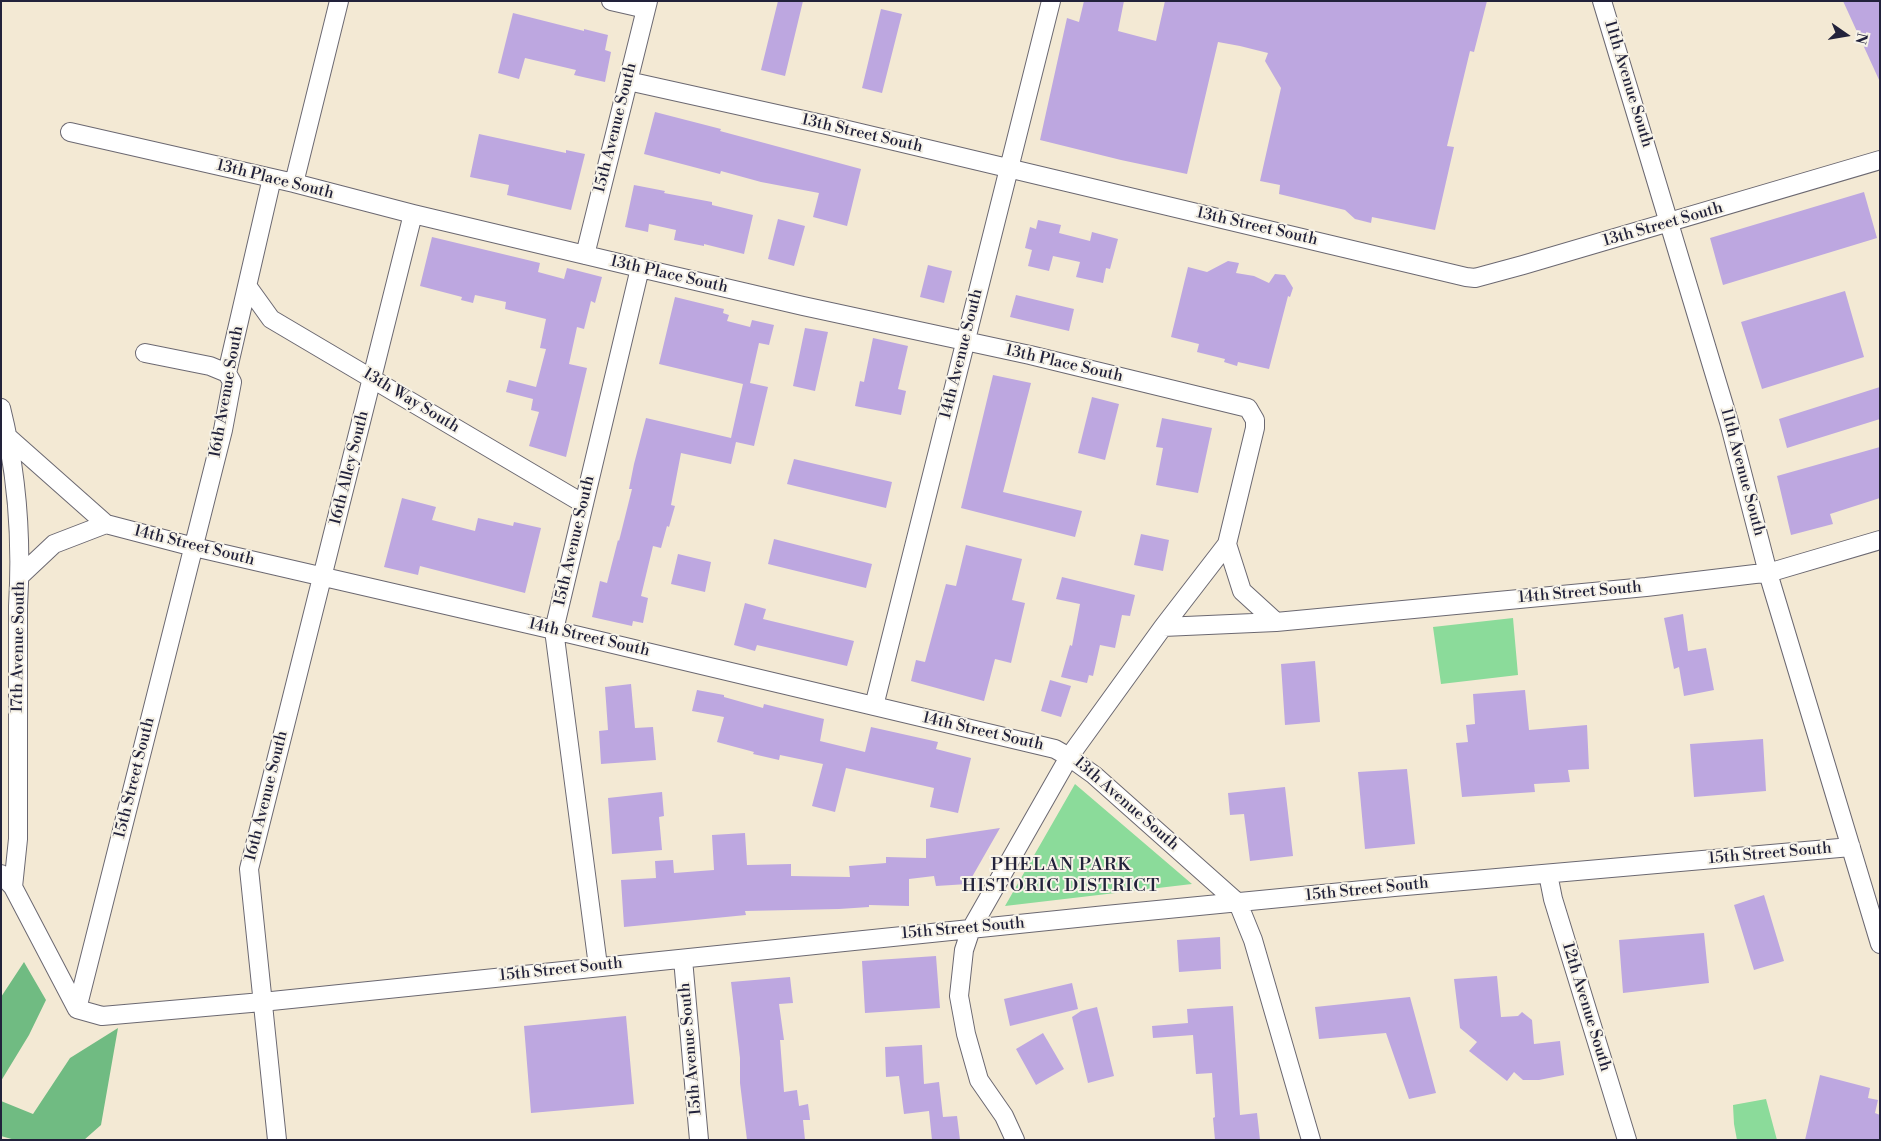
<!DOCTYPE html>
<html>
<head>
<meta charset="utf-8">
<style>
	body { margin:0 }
	#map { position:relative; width:1881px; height:1141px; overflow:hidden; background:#f3e9d4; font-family:"Libre Bodoni",serif }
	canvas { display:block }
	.frame { position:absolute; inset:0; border:2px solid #22223b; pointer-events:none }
	.north { position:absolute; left:1821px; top:10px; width:50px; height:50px; -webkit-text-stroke:4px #f7f3e8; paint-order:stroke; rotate:103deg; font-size:14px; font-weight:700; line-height:20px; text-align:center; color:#22223b }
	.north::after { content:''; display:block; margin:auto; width:18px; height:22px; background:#22223b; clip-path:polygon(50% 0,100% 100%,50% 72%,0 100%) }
</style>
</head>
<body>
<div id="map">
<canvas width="1881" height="1141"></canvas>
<div class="frame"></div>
<div class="north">N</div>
</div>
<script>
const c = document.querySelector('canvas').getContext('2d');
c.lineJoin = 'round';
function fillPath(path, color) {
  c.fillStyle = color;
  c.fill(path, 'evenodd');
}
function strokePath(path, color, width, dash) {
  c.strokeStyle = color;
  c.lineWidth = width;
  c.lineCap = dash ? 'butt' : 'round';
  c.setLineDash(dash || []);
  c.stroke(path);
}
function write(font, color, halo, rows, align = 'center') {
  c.font = font + ' "Libre Bodoni",serif';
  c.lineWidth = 4;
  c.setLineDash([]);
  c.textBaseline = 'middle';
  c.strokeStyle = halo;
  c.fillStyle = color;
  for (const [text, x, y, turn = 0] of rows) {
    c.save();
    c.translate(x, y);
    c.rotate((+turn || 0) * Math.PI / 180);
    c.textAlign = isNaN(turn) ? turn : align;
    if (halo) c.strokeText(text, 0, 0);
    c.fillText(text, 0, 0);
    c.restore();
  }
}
const green = new Path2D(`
	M1513,618L1518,675L1441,684L1433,627Z
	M1075,784L1192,884L1005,906Z
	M1766,1099L1777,1140H1737L1734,1124L1733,1105Z`);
const forest = new Path2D(`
	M24,962L46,1000L29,1035L1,1081V997Z
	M118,1028L101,1125L84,1140H15L1,1136V1101L33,1114L70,1058Z`);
const building = new Path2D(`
	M778,1H803L785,76L761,70Z
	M1084,1H1124L1118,31L1156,41L1165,1H1487L1474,52L1470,51L1447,146L1454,147L1435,230L1372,217L1371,223L1355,219L1345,210L1279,194L1280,185L1260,181L1281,88L1265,61L1268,53L1240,46L1218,42L1187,174L1121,160L1040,140L1067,18L1079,22Z
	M1843,1H1880V82Z
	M881,9L902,14L882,93L862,88Z
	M513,13L584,31V29L608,35L605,50L611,52L605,82L574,75L576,70L525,58L519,79L498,73Z
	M655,112L721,129L720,131L861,169L847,226L813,217L819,193L761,182L721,171L720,174L644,154Z
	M479,134L566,153V150L585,154L571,210L507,195L509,185L470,177Z
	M634,185L665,191L664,193L712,202V205L753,215L744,254L704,244V246L674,240L676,230L649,224L648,232L625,227Z
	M1864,192L1877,238L1723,285L1710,238Z
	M778,219L805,226L794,266L768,259Z
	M1038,220L1061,225L1059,233L1090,241L1092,232L1118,239L1110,269L1106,268L1103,283L1076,277L1080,262L1053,256L1049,271L1028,266L1032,250L1025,248L1030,227L1036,229Z
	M432,237L540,263L538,272L564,279L567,268L602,277L595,303L591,301L584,329L577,327L569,364L587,368L566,457L529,446L539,412L531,410L533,399L506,392L509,380L536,387L546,349L540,348L546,319L505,309L506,302L475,295L473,303L461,300L462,297L420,286Z
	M1228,261L1239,263L1236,273L1254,276L1269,283L1275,274L1285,275L1293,288L1290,297L1288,296L1269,369L1238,362L1237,366L1224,362L1225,359L1197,352L1199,344L1171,337L1188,267L1207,272Z
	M928,265L952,271L944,303L920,297Z
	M1845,291L1864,357L1762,389L1741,322Z
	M1016,295L1074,309L1069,331L1010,317Z
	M675,297L724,309L723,313L729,315L727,321L750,327L752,320L774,325L769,345L759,343L750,383L768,387L754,446L736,442L731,464L681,453L671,505L675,506L669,527L667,526L661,548L653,546L641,596L648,598L643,623L633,621L632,626L592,617L600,581L607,583L618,540L619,541L632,489H629L634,464L646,418L731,438L743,384L659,364Z
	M805,328L828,332L815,391L793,386Z
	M873,338L908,346L898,389L906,391L901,415L855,406L860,381L864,382Z
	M993,375L1031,383L1003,492L1082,511L1075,537L961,508Z
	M1880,387V419L1787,448L1779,419Z
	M1092,397L1119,404L1105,460L1078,453Z
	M1162,418L1212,428L1198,493L1156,485L1163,448L1156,447Z
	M1880,447V498L1830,514L1833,524L1791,535L1777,476Z
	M794,459L892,482L886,508L787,484Z
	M402,498L436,507L432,520L475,531L478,518L513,526L514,522L541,528L525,593L420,566L418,575L384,567Z
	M1141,534L1169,540L1163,571L1134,565Z
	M774,539L872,564L866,588L768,564Z
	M966,545L1022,559L1012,600L1025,603L1011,663L995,659L984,701L911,681L916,660L925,662L946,584L956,586Z
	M678,554L711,562L705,592L671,584Z
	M1062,577L1135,595L1130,616L1122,615L1115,648L1100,645L1093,676L1089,675L1087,683L1061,677L1070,645L1072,646L1080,604L1056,599Z
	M745,603L766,609L763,619L854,641L847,666L757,645L755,651L734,645Z
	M1683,614L1688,651L1706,648L1714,690L1684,696L1679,667L1674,669L1664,618Z
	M1315,661L1320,722L1285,725L1281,664Z
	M1050,680L1071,686L1061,717L1041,711Z
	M631,684L635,728L653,727L656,760L601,764L599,731L608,730L605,687Z
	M697,690L724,695V697L763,708L764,704L824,719L820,741L865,752L871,727L938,742L936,749L971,758L958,813L930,807L934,788L846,768L835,812L812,806L823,764L780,755L779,760L753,754L754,752L717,742L724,717L692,711Z
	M1525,690L1529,730L1587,725L1589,769L1568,770L1570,782L1534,784L1535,792L1462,797L1456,743L1468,742L1466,725L1475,724L1473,694Z
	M1763,739L1766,791L1694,797L1690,744Z
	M1407,769L1415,844L1365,849L1358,772Z
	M1285,787L1293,856L1250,861L1244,814L1230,815L1228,793Z
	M662,792L664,816L659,817L662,850L612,854L608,798Z
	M1000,828L968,884L936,886L934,876L909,879V906L869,905V907L839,909L745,911L746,915L624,927L621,880L656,878L655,861L673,860L674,873L714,870L712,835L745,833L747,865L791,864V876L850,877L849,866L886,863V857L926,858V839Z
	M1764,895L1784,961L1754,970L1734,905Z
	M1704,933L1709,983L1623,993L1619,940Z
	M1220,937L1221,969L1179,972L1177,940Z
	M936,956L940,1008L865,1013L862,961Z
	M1497,976L1501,1017L1518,1016L1522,1012L1532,1020L1534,1044L1560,1041L1564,1075L1539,1080H1523L1514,1072L1507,1081L1469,1051L1477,1042L1460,1028L1454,979Z
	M790,977L793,1003L779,1004L784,1040H780L784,1092L797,1090L799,1106L808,1104L810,1120H803L805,1140H747L740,1083V1058L731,982Z
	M1072,983L1078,1009L1010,1026L1004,999Z
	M1410,997L1436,1093L1409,1099L1386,1033L1319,1039L1315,1007Z
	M1233,1006L1240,1115L1257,1113L1260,1140H1215L1213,1118L1215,1117L1212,1073L1196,1074L1193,1035L1153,1038L1152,1026L1188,1023L1187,1009Z
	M1097,1007L1114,1076L1088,1083L1072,1017L1081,1011Z
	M626,1016L634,1104L531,1113L524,1026Z
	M1043,1033L1064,1069L1036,1085L1016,1049Z
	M922,1045L924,1084L939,1082L943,1117L957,1116L960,1140H932L929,1111L904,1114L899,1076L886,1077L885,1047Z
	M1820,1075L1870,1088L1868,1098L1878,1100L1875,1113L1880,1115V1140H1805Z`);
const minor = new Path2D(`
	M611,1L646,9
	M1602,1L1729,422L1768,573L1880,944
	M628,81L831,126L1466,277L1475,278L1523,265L1880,160
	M70,132L294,183L413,214L640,268L803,306L1030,355L1248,408L1255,420V428L1227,544L1163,627L1069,757L971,929L964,950L959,996L966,1034L979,1080L1004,1116L1015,1140
	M294,183L339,1
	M585,255L648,1
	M248,287L271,319L584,504
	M145,353L210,366L227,373
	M1,408C17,472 22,540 18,606V839L13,887
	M9,438L106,524L194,547L554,630L1055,749L1069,757L1094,775L1238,903L1253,940L1311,1140
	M1227,544L1242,591L1276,622
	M20,576L54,544L106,524
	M1163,627L1276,622L1646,587L1755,574L1768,573L1880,540
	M874,706L1051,1
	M1,874L13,887L77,1009L102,1016L262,1002L1106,915L1394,887L1851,847
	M1548,874L1553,899L1627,1140
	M683,959L699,1140
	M598,966L554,630L640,268
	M77,1009L223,430L232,382L227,373L272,178
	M277,1140L249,869L413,214`);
const streetNames = [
	["11th Avenue South",1628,84,73],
	["15th Avenue South",616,128,-76],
	["13th Street South",862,134,13],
	["13th Place South",275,180,14],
	["13th Street South",1663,225,-16],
	["13th Street South",1257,227,13],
	["13th Place South",669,275,13],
	["14th Avenue South",962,354,-76],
	["13th Place South",1064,364,13],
	["16th Avenue South",227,392,-80],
	["13th Way South",411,401,31],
	["16th Alley South",350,468,-76],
	["11th Avenue South",1742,472,75],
	["15th Avenue South",575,541,-77],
	["14th Street South",194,546,14],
	["14th Street South",1580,593,-5],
	["14th Street South",589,638,13],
	["17th Avenue South",19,647,-89],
	["14th Street South",983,732,13],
	["15th Street South",135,778,-76],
	["16th Avenue South",267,796,-76],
	["13th Avenue South",1126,804,41],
	["15th Street South",1770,854,-5],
	["15th Street South",1367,890,-6],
	["15th Street South",963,929,-5],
	["15th Street South",561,970,-6],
	["12th Avenue South",1586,1007,73],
	["15th Avenue South",691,1049,-95]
];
const neighbourhoodNames = [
	["PHELAN PARK",1061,866],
	["HISTORIC DISTRICT",1061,887]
];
fillPath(green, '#8bdb9a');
fillPath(forest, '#70bb82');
fillPath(building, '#bda7e0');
strokePath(minor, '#6b6871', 20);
strokePath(minor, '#fff', 18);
write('16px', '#22223b', '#f7f3e8', streetNames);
c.letterSpacing = '1px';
write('18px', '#22223b', '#f7f3e8', neighbourhoodNames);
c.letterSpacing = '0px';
</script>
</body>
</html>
